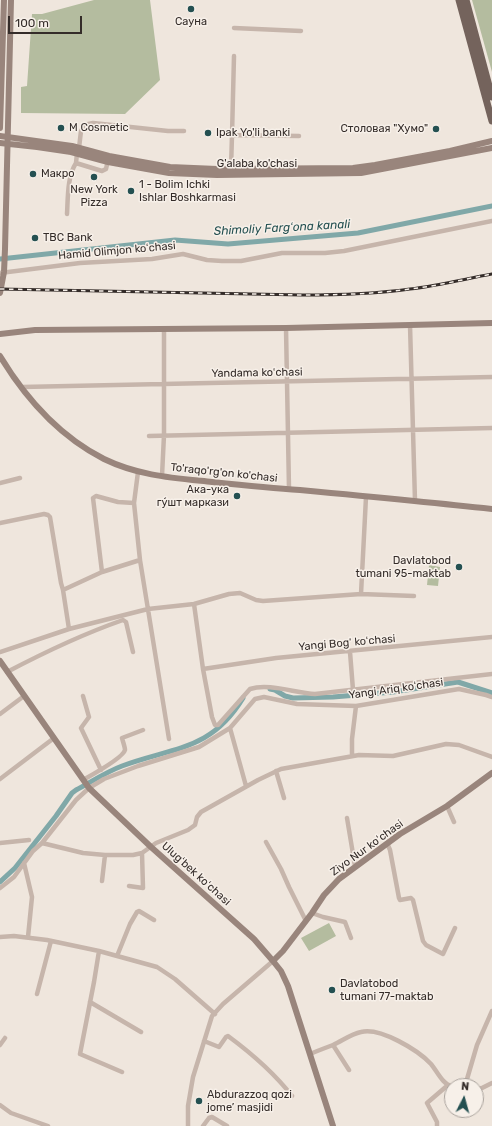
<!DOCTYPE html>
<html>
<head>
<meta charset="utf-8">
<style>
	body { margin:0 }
	#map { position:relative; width:492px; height:1126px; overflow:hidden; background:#efe6dd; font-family:Rubik,sans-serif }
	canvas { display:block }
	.north { position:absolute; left:444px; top:1078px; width:40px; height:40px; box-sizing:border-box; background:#f7f0e9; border:1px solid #a9a29c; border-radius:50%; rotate:6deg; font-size:11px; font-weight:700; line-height:16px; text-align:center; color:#342c29 }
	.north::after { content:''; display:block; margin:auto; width:14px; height:18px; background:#245051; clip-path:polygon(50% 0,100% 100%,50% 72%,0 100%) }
	.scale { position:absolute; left:8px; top:16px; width:74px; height:18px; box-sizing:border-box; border:2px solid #342c29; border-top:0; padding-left:5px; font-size:12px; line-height:14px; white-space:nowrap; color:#342c29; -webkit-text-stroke:3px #f7f0e9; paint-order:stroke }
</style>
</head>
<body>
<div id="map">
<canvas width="492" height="1126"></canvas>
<div class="north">N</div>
<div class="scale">100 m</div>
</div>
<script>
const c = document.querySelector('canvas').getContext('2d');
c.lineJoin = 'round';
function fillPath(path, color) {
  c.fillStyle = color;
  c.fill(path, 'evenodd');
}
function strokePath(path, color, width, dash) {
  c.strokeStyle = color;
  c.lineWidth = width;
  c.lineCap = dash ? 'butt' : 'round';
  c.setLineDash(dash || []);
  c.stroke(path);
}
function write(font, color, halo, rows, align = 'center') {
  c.font = font + ' Rubik,sans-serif';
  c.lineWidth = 3;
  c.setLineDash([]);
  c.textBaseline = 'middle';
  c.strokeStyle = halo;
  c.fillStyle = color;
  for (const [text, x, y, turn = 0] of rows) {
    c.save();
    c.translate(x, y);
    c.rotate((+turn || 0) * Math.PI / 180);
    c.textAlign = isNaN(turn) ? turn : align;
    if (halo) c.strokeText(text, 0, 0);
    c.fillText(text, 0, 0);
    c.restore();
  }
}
const green = new Path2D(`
	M94,0H150L160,80L125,114L21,113V87L27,86L32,14H42Z
	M472,0H492V72Z
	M429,565L440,567L438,586L427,585Z
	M329,923L336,936L309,951L301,938Z`);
const canal = new Path2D(`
	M0,259L175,240L228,244L358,233L492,206
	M270,689L275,690L285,696L293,698L333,697L393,692L458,682L492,693
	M0,882L15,868L56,816L72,793L76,790C91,782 106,772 122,766C173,747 211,751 243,698`);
const street = new Path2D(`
	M234,28L301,31
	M232,135L234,56
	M79,148L81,131L84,125L93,123L168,131H184
	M77,153L76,163L102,171L106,169L108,160
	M231,169L232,135L299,136
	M67,214C68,198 67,177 76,163
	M0,273L80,263L152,259L183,254L207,260L222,261H241L282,253H325L344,251L492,221
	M410,325L415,501
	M286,328L289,489
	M22,387L492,377
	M149,436L492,428
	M138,472L134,503L140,560L169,739
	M162,476L164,435V330
	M0,483L20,478
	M0,523L44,514L48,515L50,517L61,583L63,590L69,629
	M102,572L93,498L96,496L118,502L134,503
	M63,590L102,572L140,560
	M361,594L366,497
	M194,604L203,669L212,717L215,725H218L250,689C269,683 295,693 315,694L492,674
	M0,652L69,629L148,609L194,604L229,594L240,593L256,600L263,601L361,594L414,596
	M350,652L353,690
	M203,669L276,658L492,637
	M7,672C45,652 83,634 123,620L126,622L133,652
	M83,696L89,717L81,728L101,770
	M0,714L24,696
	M230,728L246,786
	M352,756V739L356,706
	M276,771L284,798
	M0,779L54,738
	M83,780C90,776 123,758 125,750C125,747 123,742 122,738L143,730
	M447,806L454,822
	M347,818L355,866
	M266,842L281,869L289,887L306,921
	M0,843L29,840
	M42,843L83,853L105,855H133L142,853L156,843L188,830L195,825L197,817L201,812L258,780L281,769L359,755L393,756L446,744L459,745L492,757
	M387,843L390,850L399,898L400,900L411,898L413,900L423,941L426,945L443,954L455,928
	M24,863L32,897L28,937
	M102,881L105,855
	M129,886L143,888L142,853
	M0,888L14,877L33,851L42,843L76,800L89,788L104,779L138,766L199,747L230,728L255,699L264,697L297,704L356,706L459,689L486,695L492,697
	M312,913L323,917L345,922L351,938
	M0,937L14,936L47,940L99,951L157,967L175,979L215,1014
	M99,951L94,982L80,1054L122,1072
	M117,956L130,924L137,912L139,911L154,920
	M37,994L51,941
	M90,1002L141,1032
	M204,1041L219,1047L226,1037L228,1036C251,1053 275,1074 292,1096
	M0,1045L5,1038
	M333,1045L349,1070
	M310,1054C317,1051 325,1048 333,1045C342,1041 351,1034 361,1032C380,1027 418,1050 431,1064C437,1071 443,1085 452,1086
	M465,1086L477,1045L492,1011
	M476,1089L482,1088L492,1083
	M0,1105L11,1113L48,1126
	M188,1126V1106L193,1077L212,1016L223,1004L273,961
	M203,1126L209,1118L212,1117L227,1126
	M437,1126V1122L427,1103L448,1085`);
const secondary = new Path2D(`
	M0,128L4,0
	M0,136L72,146L109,156L170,167L217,169L353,168L375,165L450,151L492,141
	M0,143L37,147L71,152L108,162L169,173L217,175L361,173L492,148
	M0,293L4,272L5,249L11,0
	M0,334L35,330L286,328L492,323
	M0,356C26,399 59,436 104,459C139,476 174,478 212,482C241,485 270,488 300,490C364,496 428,502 492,509
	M0,661L89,788L151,847L254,939L273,961L281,971L288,986L333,1126
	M273,961L283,951L312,913L324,895L339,879L400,834L447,806L492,773`);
const primary = new Path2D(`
	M459,0L492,121
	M466,0L492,97`);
const rail = new Path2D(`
	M0,289L302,295C338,295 374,294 410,289C437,286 465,279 492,274`);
const markers = [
	[191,9,4,"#245051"],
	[61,128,4,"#245051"],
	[436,129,4,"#245051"],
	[208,133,4,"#245051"],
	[33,174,4,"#245051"],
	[94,177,4,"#245051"],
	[131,191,4,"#245051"],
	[35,238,4,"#245051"],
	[237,496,4,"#245051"],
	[459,567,4,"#245051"],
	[332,990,4,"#245051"],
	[199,1101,4,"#245051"]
];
const poiNames = [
	["Сауна",191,22,"center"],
	["M Cosmetic",69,128],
	["Столовая \"Хумо\"",428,129,"right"],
	["Ipak Yo'li banki",216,133],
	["Макро",41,174],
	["1 - Bolim Ichki",139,185],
	["Ishlar Boshkarmasi",139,198],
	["New York",94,190,"center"],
	["Pizza",94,203,"center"],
	["TBC Bank",43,238],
	["Ака-ука",229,490,"right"],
	["гу́шт маркази",229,503,"right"],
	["Davlatobod",451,561,"right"],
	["tumani 95-maktab",451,574,"right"],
	["Davlatobod",340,984],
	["tumani 77-maktab",340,997],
	["Abdurazzoq qozi",207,1095],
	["jome’ masjidi",207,1108]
];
const streetNames = [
	["G'alaba ko'chasi",257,164],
	["Hamid Olimjon koʻchasi",117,251,-5],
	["Yandama koʻchasi",257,373,-1],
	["To'raqo'rg'on ko'chasi",224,473,6],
	["Yangi Bogʻ koʻchasi",347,643,-5],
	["Yangi Ariq koʻchasi",396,689,-8],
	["Ziyo Nur koʻchasi",367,848,-36],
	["Ulugʻbek koʻchasi",196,874,42]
];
const waterNames = [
	["Shimoliy Fargʻona kanali",282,228,-3]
];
fillPath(green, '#b4bc9f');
strokePath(canal, '#80a8a8', 5);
strokePath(street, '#c6b5ab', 4.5);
strokePath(secondary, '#99857c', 6);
strokePath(primary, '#74635c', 7);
strokePath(rail, '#342c29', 3);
strokePath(rail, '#f7f0e9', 1.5, [4.5]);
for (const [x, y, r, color] of markers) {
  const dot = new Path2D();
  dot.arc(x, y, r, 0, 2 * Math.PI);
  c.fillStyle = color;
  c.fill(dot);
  strokePath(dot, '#f7f0e9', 1.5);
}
write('11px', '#342c29', '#f7f0e9', poiNames, 'left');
write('11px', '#342c29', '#f7f0e9', streetNames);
write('italic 12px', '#245051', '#f7f0e9', waterNames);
</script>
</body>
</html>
